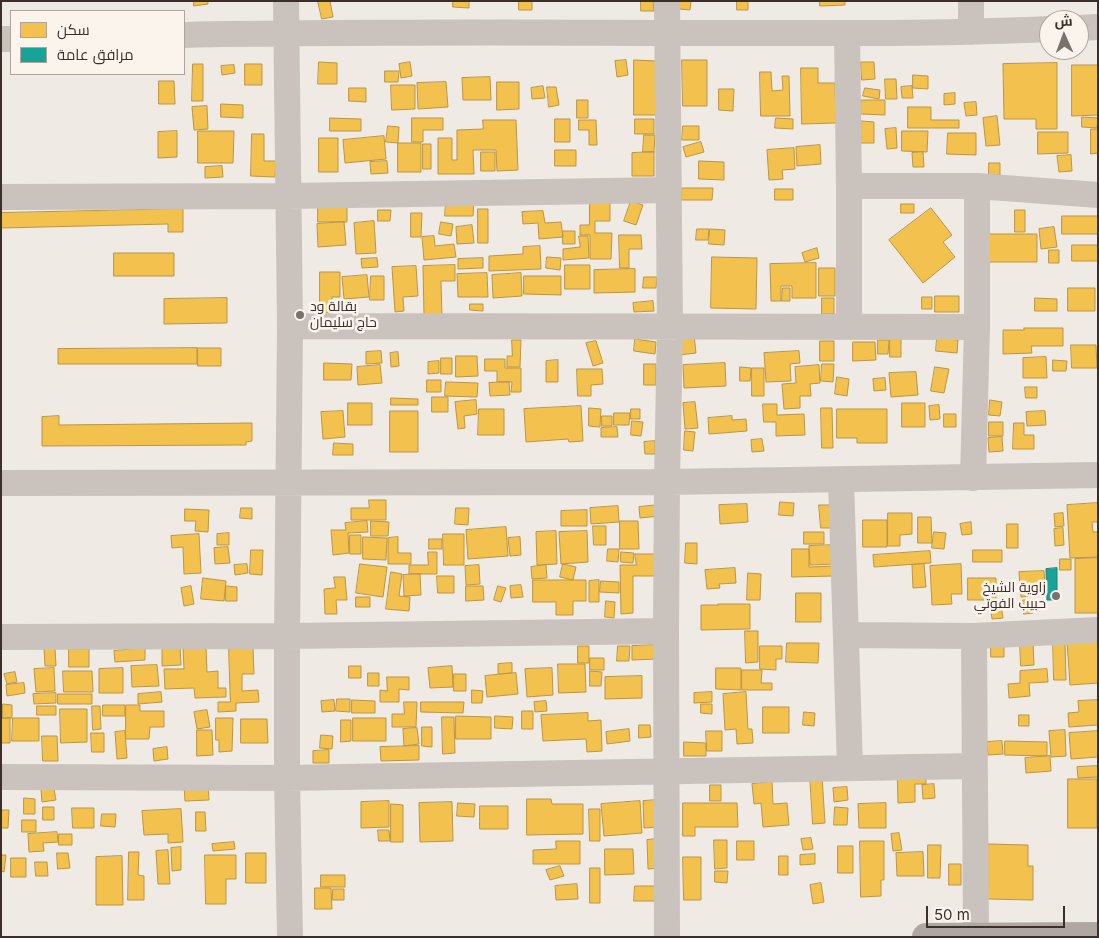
<!DOCTYPE html>
<html>
<head>
<meta charset="utf-8">
<style>
	body { margin:0 }
	#map { position:relative; width:1099px; height:938px; overflow:hidden; background:#f0eae4; font-family:Inter,Cairo,sans-serif }
	canvas { display:block }
	.frame { position:absolute; inset:0; border:2px solid #3b2f2b; pointer-events:none }
	.legend { position:absolute; left:10px; top:10px; width:175px; height:65px; box-sizing:border-box; background:#fbf4ed; border:1px solid #aea59f; margin:0; padding:6px 9px; list-style:none; font-size:15px; color:#3b2f2b }
	.legend li { display:flex; align-items:center; gap:10px; height:25px }
	.legend b { width:25px; border:1px solid #aea59f }
	.north { position:absolute; left:1039px; top:10px; width:50px; height:50px; box-sizing:border-box; background:#fbf4ed; border:1px solid #aea59f; border-radius:50%; rotate:358deg; font-size:14px; font-weight:700; line-height:20px; text-align:center; color:#3b2f2b }
	.north::after { content:''; display:block; margin:auto; width:18px; height:22px; background:#7a706c; clip-path:polygon(50% 0,100% 100%,50% 72%,0 100%) }
	.scale { position:absolute; left:926px; top:906px; width:139px; height:22px; box-sizing:border-box; border:2px solid #3b2f2b; border-top:0; padding-left:6px; font-size:15px; line-height:18px; white-space:nowrap; color:#3b2f2b; -webkit-text-stroke:4px #fbf4ed; paint-order:stroke }
</style>
</head>
<body>
<div id="map">
<canvas width="1099" height="938"></canvas>
<div class="frame"></div>
<ul class="legend">
<li><b style="height:14px;background:#f2c14e"></b>سكن</li>
<li><b style="height:14px;background:#17a398"></b>مرافق عامة</li>
</ul>
<div class="north">ش</div>
<div class="scale">50 m</div>
</div>
<script>
const c = document.querySelector('canvas').getContext('2d');
c.lineJoin = 'round';
function fillPath(path, color) {
  c.fillStyle = color;
  c.fill(path, 'evenodd');
}
function strokePath(path, color, width, dash) {
  c.strokeStyle = color;
  c.lineWidth = width;
  c.lineCap = dash ? 'butt' : 'round';
  c.setLineDash(dash || []);
  c.stroke(path);
}
function write(font, color, halo, rows, align = 'center') {
  c.font = font + ' Inter,Cairo,sans-serif';
  c.lineWidth = 5;
  c.setLineDash([]);
  c.textBaseline = 'middle';
  c.strokeStyle = halo;
  c.fillStyle = color;
  for (const [text, x, y, turn = 0] of rows) {
    c.save();
    c.translate(x, y);
    c.rotate((+turn || 0) * Math.PI / 180);
    c.textAlign = isNaN(turn) ? turn : align;
    if (halo) c.strokeText(text, 0, 0);
    c.fillText(text, 0, 0);
    c.restore();
  }
}
const homes = new Path2D(`
	M194,1H208V4L194,6Z
	M318,1H330L333,17L322,19Z
	M453,1H469V8L453,7Z
	M519,1H532V10H519Z
	M641,1H653L654,11H641Z
	M680,1H691L690,10L679,9Z
	M737,1H748V10H737Z
	M820,1H845V5L820,6Z
	M626,60L628,75L617,77L615,61Z
	M634,60L657,61V115H634Z
	M682,60H707V106H683Z
	M319,62L337,63V84H318Z
	M410,62L412,76L401,78L399,64Z
	M861,62H874L875,79L862,80Z
	M1057,63V129H1036V119H1004L1003,64Z
	M193,64H203V101H192Z
	M245,64H262V85H245Z
	M234,65L235,73L222,75L221,66Z
	M1072,65H1098V115L1072,116Z
	M801,68H818V83H835L836,123L802,124Z
	M385,71H399L398,82H385Z
	M760,72H771L772,91L783,90L782,76H789L790,116H761Z
	M913,75L928,76V89L913,88Z
	M490,77L491,100H463L462,78Z
	M885,79H896L897,99H886Z
	M159,81H174L175,104H159Z
	M446,82L448,107L418,109L417,83Z
	M497,82H519V109L497,110Z
	M391,85H415V109L392,110Z
	M543,86L545,98L532,99L531,88Z
	M912,86L913,98H902L901,87Z
	M547,87H556L559,105L549,107Z
	M349,88H366V102L349,101Z
	M865,88L880,90L879,99L863,96Z
	M719,89H734L733,111L719,110Z
	M955,93V104L944,105V94Z
	M577,100H588V118H577Z
	M861,100H885V115L861,114Z
	M976,102L977,115L966,116L964,103Z
	M221,104L243,105V118L221,117Z
	M207,106L208,129L194,130L192,107Z
	M908,107H931V120H959V128H908Z
	M997,116L1000,145L986,146L983,118Z
	M1082,117L1098,118L1097,128L1082,127Z
	M330,118L361,119V131H330Z
	M412,118H443V130H423V142H412Z
	M776,118L793,119V129L775,128Z
	M555,119H570V142H555Z
	M635,119H654V134H635Z
	M483,120H516L518,170L497,171L496,150H473L474,174H438V138H452V160H457V130L483,129Z
	M579,120H596L597,145H589V130H579Z
	M861,121L874,122V143H861Z
	M388,126L399,127L398,143L386,142Z
	M683,126H699V140H682Z
	M896,128L897,148L887,149L885,129Z
	M1091,129H1098V153L1091,154Z
	M177,131V157L158,158V132Z
	M198,131H234L233,163H198Z
	M902,131H928L927,152L902,151Z
	M1038,132H1068V153L1038,154Z
	M948,133H976V155L947,154Z
	M252,134H264V161H276L275,177L251,176Z
	M644,135H655L654,152H643Z
	M384,136L386,159L345,163L343,140Z
	M319,138H338V172H319Z
	M701,142L704,152L686,157L683,147Z
	M398,143H421V172H398Z
	M423,144H431V169H423Z
	M820,145L821,164L797,166L796,147Z
	M794,148L795,169L782,170L783,179L769,180L767,150Z
	M555,150H576V166H555Z
	M481,152H495V171H481Z
	M654,152V176H632V153Z
	M923,152L924,167H913L912,153Z
	M1071,155L1072,171L1059,172L1057,156Z
	M387,161L388,173L371,174L370,162Z
	M699,161L724,162V180L699,179Z
	M989,163H1000V175H989Z
	M222,166L223,177L205,178V167Z
	M682,188H713L712,200H682Z
	M775,189H793V200H775Z
	M590,197H610V221H595V233H612L611,259H590V235H580V225H589Z
	M446,201H474L473,216H445Z
	M631,201L643,205L636,225L624,221Z
	M901,204H914V213H901Z
	M318,207H347V222H318Z
	M931,208L952,235L943,242L955,257L923,283L889,240Z
	M183,209V232H168V224L1,228V213Z
	M478,209H488V243H478Z
	M378,210H391L390,221H378Z
	M1015,210H1025V232H1015Z
	M543,211L545,223L561,222L563,237L539,239L538,223L523,224L522,212Z
	M411,213H422L421,237H411Z
	M1062,216H1098V234H1062Z
	M374,221L376,253L356,254L354,223Z
	M344,222L346,245L318,247L317,224Z
	M441,222L453,224L451,236L439,234Z
	M472,225L474,243L457,244L456,227Z
	M1054,227L1057,247L1041,249L1039,229Z
	M697,229H709L708,240H696Z
	M710,229L725,230L724,245L709,244Z
	M563,231H575V244H563Z
	M986,234H1037V262H986Z
	M619,235H641L642,249H629V268H620Z
	M434,236L435,246L454,244L456,257L424,260L422,237Z
	M579,236H588L589,258L563,260V249L580,247Z
	M1072,245H1098V261H1072Z
	M540,246L541,269L489,271V256L523,254V247Z
	M817,248L819,258L805,262L802,253Z
	M1049,250H1059V263H1049Z
	M114,253H174V276H114Z
	M547,257L561,258L560,270L546,268Z
	M712,257L757,258L756,309L711,308Z
	M377,258L378,267L362,268L361,259Z
	M483,258V268L458,269V259Z
	M816,263V298H792V286H781V301H771L770,264Z
	M455,265V281H441L442,316H424L423,266Z
	M565,265H590V289H565Z
	M416,266L418,296L403,297L404,311L395,312L392,267Z
	M819,268H835V296H819Z
	M635,269V292L594,293V270Z
	M320,272H340V297H332V313H320Z
	M487,273L488,297H458L457,274Z
	M521,273L522,296L493,298L492,275Z
	M367,275L369,297L344,299L342,277Z
	M371,276H384V300H370Z
	M524,276H561V295L524,294Z
	M644,277H657L656,288H643Z
	M783,288H790V301H782Z
	M1068,288H1095V311H1068Z
	M935,296H959V312H935Z
	M922,297H932V309H922Z
	M227,298V323L164,324V299Z
	M822,298H834V314H822Z
	M1035,298L1057,299V311H1035Z
	M653,301L654,311L634,312L633,303Z
	M470,304H483V311L470,310Z
	M1024,328H1063V346H1031L1032,353L1003,354V330H1024Z
	M694,335L696,353L679,355L677,336Z
	M937,338L958,340L957,353L936,351Z
	M635,339L656,342L655,354L634,351Z
	M890,339H901V357H890Z
	M512,340H521L520,367H507V356H512Z
	M878,340H889L888,354H878Z
	M596,341L603,363L593,366L586,343Z
	M820,341H834V361H820Z
	M853,342H875L876,360L853,361Z
	M1071,345H1096L1097,368H1072Z
	M197,348V364H58V349Z
	M198,348H221V366H198Z
	M381,351L382,363L366,364V352Z
	M799,351L800,363L790,364L791,381L766,382L764,353Z
	M398,352L399,366L391,367L390,353Z
	M456,356H477L478,376L456,377Z
	M1046,357L1047,378H1023V358Z
	M441,358H452V374H441Z
	M485,359H505V368H521V392H511L512,382H497V371H485Z
	M558,360V382H546V361Z
	M1053,360L1067,361L1066,371H1053Z
	M439,361V373L428,374V362Z
	M324,363L352,364L351,380H324Z
	M725,363L726,386L684,388L683,365Z
	M644,364H656V385H644Z
	M822,364H834L833,382L821,381Z
	M380,365L382,383L358,385L357,367Z
	M819,365L820,383L810,384L811,396H800V408L784,409L782,384L796,383L795,367Z
	M740,367L751,368L750,381H740Z
	M935,367L949,369L944,393L931,391Z
	M752,368H764V396H752Z
	M577,369H602L603,384L591,385V396H578Z
	M916,372L918,395L891,397L889,373Z
	M837,377L849,379L847,396L835,394Z
	M885,378L886,390L874,391L873,379Z
	M427,380H441V392H427Z
	M446,382L478,383L477,397L445,396Z
	M509,382L510,395L490,396L489,383Z
	M1025,387H1037V398H1026Z
	M432,397H448V412H432Z
	M391,398L418,399V405H391Z
	M476,400L477,414L464,416L465,428L458,429L455,402Z
	M990,400L1002,402L1000,416L989,415Z
	M695,402L698,428L685,429L683,403Z
	M348,403H372V425H348Z
	M902,403H925V427H902Z
	M763,404H777V415L804,414L805,435L776,436V422H764Z
	M939,405L940,419L930,420L929,406Z
	M581,406L583,441L569,442L568,439L526,442L524,409Z
	M589,408L601,409L600,427L589,426Z
	M821,408H832L833,448H822Z
	M479,409H504V435H478Z
	M631,409H640V419H631Z
	M837,409H887V443H857V438H837Z
	M343,411L345,437L323,439L321,412Z
	M390,411H418V452H390Z
	M1045,411L1046,425L1027,426L1026,412Z
	M614,413H630L629,425H614Z
	M944,414H956V427H944Z
	M59,416V425L252,423V441L246,442V445L42,446V417Z
	M602,416H612V426H602Z
	M732,416V420L746,419L747,431L709,434L708,418Z
	M632,421L643,422L641,436L631,435Z
	M989,422H1003V436H989Z
	M1014,423H1024V435H1034V449H1013Z
	M617,427L618,437H601V428Z
	M685,431L695,432L693,451L684,450Z
	M1002,437L1003,451L989,452L988,438Z
	M762,439L764,451L752,452L751,440Z
	M655,441V454H645L644,442Z
	M334,443L353,444V455H333Z
	M369,500H386V520H351V508H369Z
	M780,502L794,503L793,516L779,515Z
	M1098,503V522H1092L1093,532H1098V557L1070,558L1067,505Z
	M747,504L748,522L720,524L719,505Z
	M659,505L660,516L640,518L639,507Z
	M819,505H830L832,528H821Z
	M618,506L619,522L591,524L590,508Z
	M241,508H252V519L240,518Z
	M456,508H469L468,525L455,524Z
	M185,509L209,510L208,532L195,531L196,521H185Z
	M587,510V526H561V511Z
	M888,513H912V534L900,535V546H888Z
	M1063,513L1064,526L1055,527L1054,514Z
	M918,517H931L932,543H918Z
	M863,520H887V547H863Z
	M367,521L368,532L348,533L349,553L333,555L331,530H346L345,523Z
	M371,521L389,522L388,536H371Z
	M620,521H638L639,549H620Z
	M971,522L972,534L962,535L960,524Z
	M1007,524H1018V548H1007Z
	M593,526H606V545H594Z
	M506,527L508,556L468,559L466,530Z
	M1063,528L1064,545L1055,546L1054,529Z
	M556,531L557,564L537,565L536,532Z
	M587,531L588,562L561,564L559,532Z
	M804,532H824V544H804Z
	M934,532L946,533L944,549L932,548Z
	M229,533V545H217V534Z
	M199,534L201,573L184,574L183,547L172,548L171,536Z
	M443,534H464V565H444Z
	M350,535H361V554H350Z
	M363,537L387,538L386,560L363,559Z
	M398,537V553H411V564H388V538Z
	M520,537L521,555L510,556L508,538Z
	M429,539H442V549H429Z
	M686,543H697V564L685,563Z
	M834,545V564L810,565L809,546Z
	M228,547L230,563L215,564L214,548Z
	M608,549H619L618,562L607,561Z
	M792,549H809V567L834,566V576L792,577Z
	M251,550H263L262,575L250,574Z
	M973,550H1002V562H973Z
	M930,551L931,563L874,567L873,555Z
	M428,552H437V574H409V565H428Z
	M621,552L634,553L633,563L621,562Z
	M635,554H656V576H633V613L621,614L620,565H636Z
	M1098,558V613H1075V559Z
	M1060,559H1071V570H1060Z
	M247,564L248,573L235,575L234,565Z
	M360,564L387,567L383,597L356,593Z
	M563,564L576,567L573,580L560,577Z
	M924,564L926,587L913,588L912,565Z
	M961,564L962,594H951L952,604L932,605L930,566Z
	M479,565L480,584L466,585L465,566Z
	M546,565L547,578L532,579L531,567Z
	M735,568L736,583L719,584L720,588L707,589L705,570Z
	M1044,571L1046,595L1021,597L1019,572Z
	M391,572L402,574L399,596L410,597L409,611L386,609Z
	M748,573L761,574L760,600H747Z
	M420,574L421,595L404,596L403,575Z
	M437,576H454V593H438Z
	M334,577H345L347,600H336L337,614H325L324,589L335,588Z
	M203,578L226,581L224,601L201,599Z
	M968,578H996V600H968Z
	M533,580H586V601H573V615H556V602H533Z
	M599,580V602H589V581Z
	M601,581L619,582V593L600,592Z
	M521,585L523,597L511,598L510,586Z
	M191,586L194,604L184,606L181,588Z
	M226,586L237,587V601H226Z
	M466,586H483L484,600L466,601Z
	M498,586L506,588L501,602L494,600Z
	M796,593H821V622H796Z
	M356,597H370V607H356Z
	M1023,600H1032L1033,613L1024,614Z
	M606,601L615,602L614,618L605,617Z
	M718,604H750V629L701,630V605H718Z
	M1001,605L1003,618L992,619L990,606Z
	M745,631H758V662L746,663Z
	M1098,639V683L1070,685L1067,641Z
	M1053,641H1065L1066,680H1054Z
	M787,643H819L818,663L786,662Z
	M1020,643H1033L1034,665L1021,666Z
	M991,644H1004V657H991Z
	M657,645V659L632,660V646Z
	M180,646L181,665L162,666V647Z
	M206,646L207,672L218,671V688H226V697L195,698L194,688L165,689L164,669H184L183,647Z
	M578,646H589V663H578Z
	M618,646H630L629,661H617Z
	M760,646H782V659H776V670L760,669Z
	M55,648L56,666H45L44,649Z
	M145,648V660L115,662L114,651Z
	M229,648H253L254,674H242V691L258,690L259,702L236,703V711L218,712V702H230Z
	M69,649H89V667H69Z
	M590,658H604V670H590Z
	M512,663V673L498,674V664Z
	M558,664H585L586,692L559,693Z
	M157,665L159,686L132,687L131,666Z
	M349,666H361V678H349Z
	M452,666L453,687L430,688L428,668Z
	M54,668L55,691L36,692L34,669Z
	M123,668V693H99V669Z
	M552,668L553,695L527,697L525,669Z
	M716,668H741V690L716,689Z
	M1047,669L1048,682L1029,683L1030,696L1009,698L1008,684L1020,683V671Z
	M742,670H762L761,683H772V690H742Z
	M63,671H92L93,692H64Z
	M590,671L602,672L601,686H590Z
	M15,672L17,682L7,684L4,674Z
	M368,673H379V686H368Z
	M516,673L518,694L487,697L485,676Z
	M454,674H466V691H454Z
	M642,676V698L605,699V677Z
	M387,677H409V690L399,689V702H380V690L387,691Z
	M24,683L25,693L7,696L6,685Z
	M472,690L483,691L482,703H472Z
	M161,692L162,702L138,704V694Z
	M712,692V702L694,703V693Z
	M746,692L748,729H752L753,743L737,744L736,729L725,730L723,694Z
	M56,693V703L34,704L33,694Z
	M58,694H92V704H58Z
	M337,699H350V712L336,711Z
	M334,700L335,711L322,712L321,701Z
	M352,700L375,701V713H352Z
	M1098,700V725L1069,727L1068,713L1079,712L1078,701Z
	M546,701L547,711L535,712L534,702Z
	M404,702H417L416,727H392V714H404Z
	M421,702H464L463,713L421,712Z
	M3,704L12,705V718H3Z
	M701,704H712V714L701,713Z
	M103,705H125V716H103Z
	M126,705H140V711H164V727H150L149,739H126Z
	M37,706H56V715H37Z
	M92,706H100L101,729L93,730Z
	M763,707H789V733H763Z
	M60,709H87V742L61,743Z
	M207,710L210,727L197,729L194,712Z
	M522,711H533V729H522Z
	M804,712L815,713L814,726L803,725Z
	M588,713V721L601,720L602,751L587,752L586,739L543,741L541,715Z
	M1019,715H1029V726H1019Z
	M456,716L491,717V739H456Z
	M495,716L513,717L512,729L495,728Z
	M442,717H454L455,753L443,754Z
	M10,718V743H1V719Z
	M13,718H39V741H12Z
	M216,718H233L232,751L219,752V740H216Z
	M353,718H386V741H353Z
	M241,719H267L268,743H241Z
	M341,720H351V741L341,742Z
	M639,725H650L651,737L639,738Z
	M422,727H432V747L422,746Z
	M417,728L419,744L404,746L403,729Z
	M629,729L630,741L607,744L606,732Z
	M197,730H212L213,755L197,756Z
	M1065,730L1066,756L1051,757L1049,731Z
	M125,731L127,758L117,759L115,732Z
	M706,731H722V751H707Z
	M1098,731V757L1071,759L1069,733Z
	M91,733H104V752H92Z
	M321,735L333,736L332,749L320,748Z
	M42,736H57L58,761H43Z
	M1002,741L1003,754L988,755L987,742Z
	M1005,741L1047,742V756L1005,755Z
	M684,742L706,743V756H684Z
	M419,746V760L381,761L380,747Z
	M167,747L168,759L154,761L153,749Z
	M329,750V763H313V751Z
	M1050,756L1051,771L1026,773L1025,758Z
	M926,763V784H915V802L898,803L897,764Z
	M1098,766V777L1078,778L1077,767Z
	M810,776H822L825,823L813,824Z
	M1068,779H1097V828H1068Z
	M772,782L773,804L787,803L789,825L763,827L761,803L754,804L752,784Z
	M208,784L209,800L185,801L184,785Z
	M934,784L935,798L923,799L922,785Z
	M710,785H721V801H710Z
	M847,787L848,800L834,802L833,788Z
	M54,789L56,800L42,802L41,790Z
	M24,798L35,799V814H24Z
	M527,799H551L552,804H583V834L527,835Z
	M657,800L658,827L644,828L643,801Z
	M389,801V827L361,828V802Z
	M640,801L642,833L604,836L601,804Z
	M452,802L453,841L420,842L419,803Z
	M458,803L475,804L474,817L457,816Z
	M683,803H737L738,827H695V836H683Z
	M886,803V828H859L858,804Z
	M391,804L403,805V842H391Z
	M480,806H508V829H480Z
	M43,807H54V820H43Z
	M835,807L848,808L847,825H834Z
	M72,808H94V828H73Z
	M181,809L183,842L168,843V834L144,835L142,811Z
	M589,809H600V841H590Z
	M1,810H9L8,828H1Z
	M196,812H205L206,831H196Z
	M102,814H116L115,827L101,826Z
	M22,820H36V832H22Z
	M378,830H389L390,841H379Z
	M57,832L58,842L43,843L44,851L29,852L28,834Z
	M899,833L902,850L893,851L891,834Z
	M59,834H72V845H59Z
	M811,838L813,849L803,850L801,839Z
	M657,839L659,868L648,869L647,840Z
	M714,840H727V868L715,869Z
	M556,841H580V864H533V850L556,849Z
	M737,841H754V860H737Z
	M860,841H884V880H881V896L861,897Z
	M234,842L235,849L213,851L212,844Z
	M988,844L1028,845V866H1033V900L988,899Z
	M928,845H941L940,878H928Z
	M838,846H853V873H838Z
	M181,847V870L172,871L171,848Z
	M605,849H633L634,874L605,875Z
	M168,850L170,884H158L156,851Z
	M129,852H139L138,875L144,876V900H128Z
	M923,852L924,876H897L896,853Z
	M57,853H68L70,868L58,869Z
	M246,853H266V883H246Z
	M815,854V864L800,865V855Z
	M1,855H6L4,872L1,871Z
	M205,855H236V879H226V904H206Z
	M122,856L123,905H96V857Z
	M779,856H788V875H779Z
	M683,857H701V900H684Z
	M11,858H26V877H11Z
	M35,862H47L48,876H36Z
	M949,864H961V885H949Z
	M560,866L564,876L550,880L546,870Z
	M590,868H600V903H590Z
	M715,871H728L727,883L715,882Z
	M321,875H345V887H321Z
	M821,883L824,902L813,904L810,885Z
	M577,884L578,899L556,900L555,886Z
	M635,886H656V901H634Z
	M315,888H331L332,909H315Z
	M333,889H344V900H333Z`);
const public = new Path2D(`
	M1057,568V600H1047L1046,569Z`);
const minor = new Path2D(`
	M286,1L290,326L287,636V778L290,937
	M971,1V32
	M1079,28L1098,27
	M847,33L849,186V327
	M184,35C365,31 546,33 727,33C835,33 942,34 1049,29
	M1,39H11
	M849,186H977L1098,195
	M1,197L288,196L669,190
	M290,326L977,327
	M973,478L977,327V186
	M841,480L850,768
	M1,483L667,482L1098,475
	M846,635L974,636L1098,630
	M974,636L976,936
	M1,637L287,636L666,631
	M1,777L287,778L974,766
	M667,937L666,631L667,482L670,328L667,1`);
const major = new Path2D(`
	M926,937L1098,936`);
const markers = [
	[300,315,5,"#7a706c"],
	[1056,596,5,"#7a706c"]
];
const poiNames = [
	["بقالة ود",310,307],
	["حاج سليمان",310,323],
	["زاوية الشيخ",1046,588,"right"],
	["حبيب الفوتي",1046,604,"right"]
];
fillPath(homes, '#f2c14e');
strokePath(homes, '#bb9544', 1);
fillPath(public, '#17a398');
strokePath(public, '#228077', 1);
strokePath(minor, '#c9c2bd', 26);
strokePath(major, '#aea7a2', 28);
for (const [x, y, r, color] of markers) {
  const dot = new Path2D();
  dot.arc(x, y, r, 0, 2 * Math.PI);
  c.fillStyle = color;
  c.fill(dot);
  strokePath(dot, '#fbf4ed', 2);
}
write('14px', '#3b2f2b', '#fbf4ed', poiNames, 'left');
</script>
</body>
</html>
